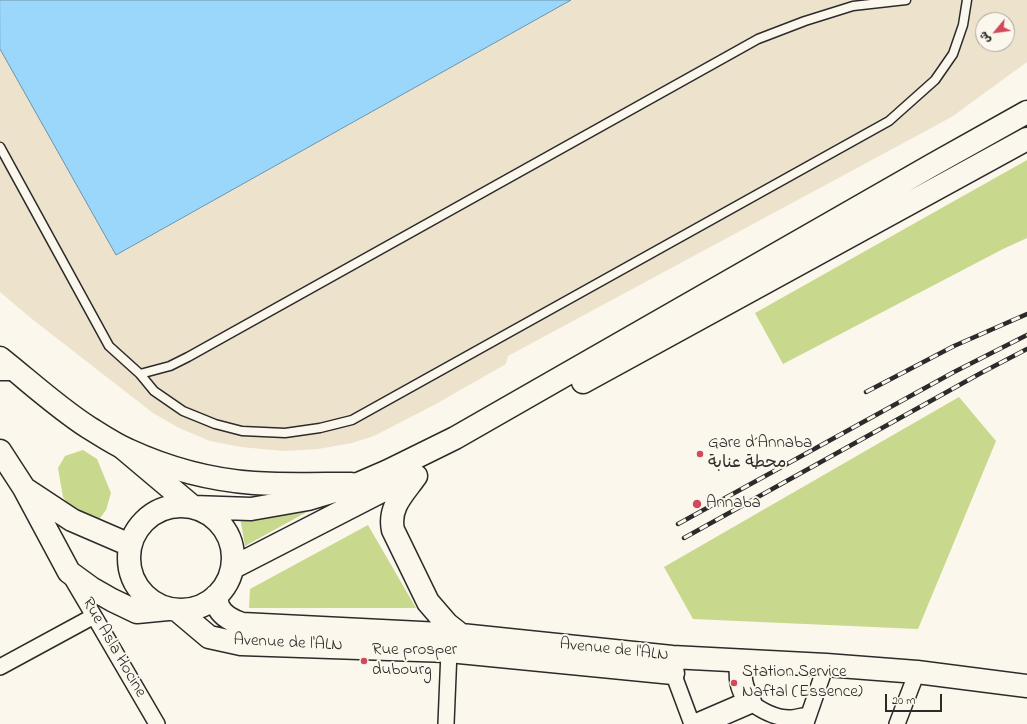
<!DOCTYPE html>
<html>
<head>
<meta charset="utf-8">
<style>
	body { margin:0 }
	#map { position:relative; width:1027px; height:724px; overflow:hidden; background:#fbf7ec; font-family:"Indie Flower","Playpen Sans Arabic",sans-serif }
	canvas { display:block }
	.north { position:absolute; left:975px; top:12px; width:40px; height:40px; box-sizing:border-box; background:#fbf7ec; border:1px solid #a8a59f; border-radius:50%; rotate:241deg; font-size:11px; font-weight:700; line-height:16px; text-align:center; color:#2b2b2b }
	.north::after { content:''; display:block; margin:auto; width:14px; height:18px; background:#d1495b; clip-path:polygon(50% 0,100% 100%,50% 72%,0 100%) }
	.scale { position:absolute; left:885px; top:694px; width:57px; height:18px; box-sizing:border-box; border:2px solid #2b2b2b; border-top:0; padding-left:5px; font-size:12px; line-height:14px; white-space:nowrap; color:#2b2b2b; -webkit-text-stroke:3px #fbf7ec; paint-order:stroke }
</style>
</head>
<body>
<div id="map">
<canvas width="1027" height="724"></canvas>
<div class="north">ش</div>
<div class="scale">20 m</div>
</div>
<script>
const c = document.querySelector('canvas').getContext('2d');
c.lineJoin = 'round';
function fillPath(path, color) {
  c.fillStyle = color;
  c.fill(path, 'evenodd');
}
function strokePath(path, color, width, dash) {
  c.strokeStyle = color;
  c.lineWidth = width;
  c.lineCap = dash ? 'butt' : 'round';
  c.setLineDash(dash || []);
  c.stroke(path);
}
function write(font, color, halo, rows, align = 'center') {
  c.font = font + ' "Indie Flower","Playpen Sans Arabic",sans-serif';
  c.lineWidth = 4;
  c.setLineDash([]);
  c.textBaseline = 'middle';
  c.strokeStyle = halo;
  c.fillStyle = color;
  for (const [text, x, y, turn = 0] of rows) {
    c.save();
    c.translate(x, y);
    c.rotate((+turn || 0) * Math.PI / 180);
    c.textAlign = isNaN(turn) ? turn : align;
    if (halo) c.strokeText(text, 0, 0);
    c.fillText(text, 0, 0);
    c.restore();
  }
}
const built = new Path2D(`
	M571,0H1027V62L953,116L935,126L508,356L506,364L434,405L374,436L352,443L318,449L284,451L241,447L210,441L179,428L153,413L32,319L0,292V49L117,255ZM983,20H1007V44H983Z`);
const green = new Path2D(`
	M1027,160V238L1003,249L783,364L755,313Z
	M959,397L996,441L918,629L693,619L664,567Z
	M83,450L97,459L111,493L106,510L97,522L80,520L63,497L58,468L65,456Z
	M314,508L245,546L240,517Z
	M368,525L416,608H249L250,589Z`);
const water = new Path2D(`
	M0,0H571L116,255L0,49Z`);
const lane = new Path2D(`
	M0,147L109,346L140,374L154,391L183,411L215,424L242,431L285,433L320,428L352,420L889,121L935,80L953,54L963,25L967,0
	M140,374L170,366L188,357L758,39L805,21L853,6L906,0`);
const street = new Path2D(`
	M71,577L94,616L157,724
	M672,664L673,673L692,724
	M0,667L94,616
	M750,702C762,711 777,719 792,718C797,717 803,716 808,715
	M806,723L826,665
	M446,724L449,651
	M897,724L917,672`);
const secondary = new Path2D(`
	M0,358C29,381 57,407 88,427C101,435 114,444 128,450C167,468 211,480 254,483C286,485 319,484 351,484
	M699,724L750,702C740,686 740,679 741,661`);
const primary = new Path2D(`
	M0,369H13
	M583,382L1027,139
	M123,448L193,507L251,509L308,499L358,484L388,471L455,438L934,164L1027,112
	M0,451L24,488L69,572L91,588L112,600L137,612L168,609
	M416,476C404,493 388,507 393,530L428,602L447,624L461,635
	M25,489L72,520L130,545
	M129 558a52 52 0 1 1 104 0a52 52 0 1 1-104 0Z
	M232,568L409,477
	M216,596C217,599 217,603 218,606C222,616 233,621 242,624L461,635L672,657L826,665L917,672L1027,686
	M177,610L209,637L241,644L449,651L673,673`);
const rail = new Path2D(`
	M866,392L954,346L1027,314
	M678,524L954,372L1027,335
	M684,538L981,373L1027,349`);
const markers = [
	[700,454,4,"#d1495b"],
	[697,504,5,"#d1495b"],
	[364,661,4,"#d1495b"],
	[734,683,4,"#d1495b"]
];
const poiNames = [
	["Gare d´Annaba",708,444],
	["محطة عنابة",708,464],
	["Annaba",706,504],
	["Rue prosper",372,651],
	["dubourg",372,671],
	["Station Service",742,673],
	["Naftal (Essence)",742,693]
];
const streetNames = [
	["Avenue de l'ALN",288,644,3],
	["Rue Asla Hocine",113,648,60],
	["Avenue de l'ALN",614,651,6]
];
fillPath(built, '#ede3cc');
fillPath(green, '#c8d88c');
fillPath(water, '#9ad7fb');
strokePath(water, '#6e92a8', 1);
strokePath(lane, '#2b2b2b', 11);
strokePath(street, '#2b2b2b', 18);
strokePath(secondary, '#2b2b2b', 25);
strokePath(primary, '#2b2b2b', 25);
strokePath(lane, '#fbf7ec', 8);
strokePath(street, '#fbf7ec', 15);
strokePath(secondary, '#fbf7ec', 22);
strokePath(primary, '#fbf7ec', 22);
strokePath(rail, '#2b2b2b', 4.5);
strokePath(rail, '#fbf7ec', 3, [9]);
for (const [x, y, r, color] of markers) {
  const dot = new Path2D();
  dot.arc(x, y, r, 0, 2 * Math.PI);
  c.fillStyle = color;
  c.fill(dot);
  strokePath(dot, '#fbf7ec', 1.5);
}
write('17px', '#2b2b2b', '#fbf7ec', poiNames, 'left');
write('17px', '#2b2b2b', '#fbf7ec', streetNames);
</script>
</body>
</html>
